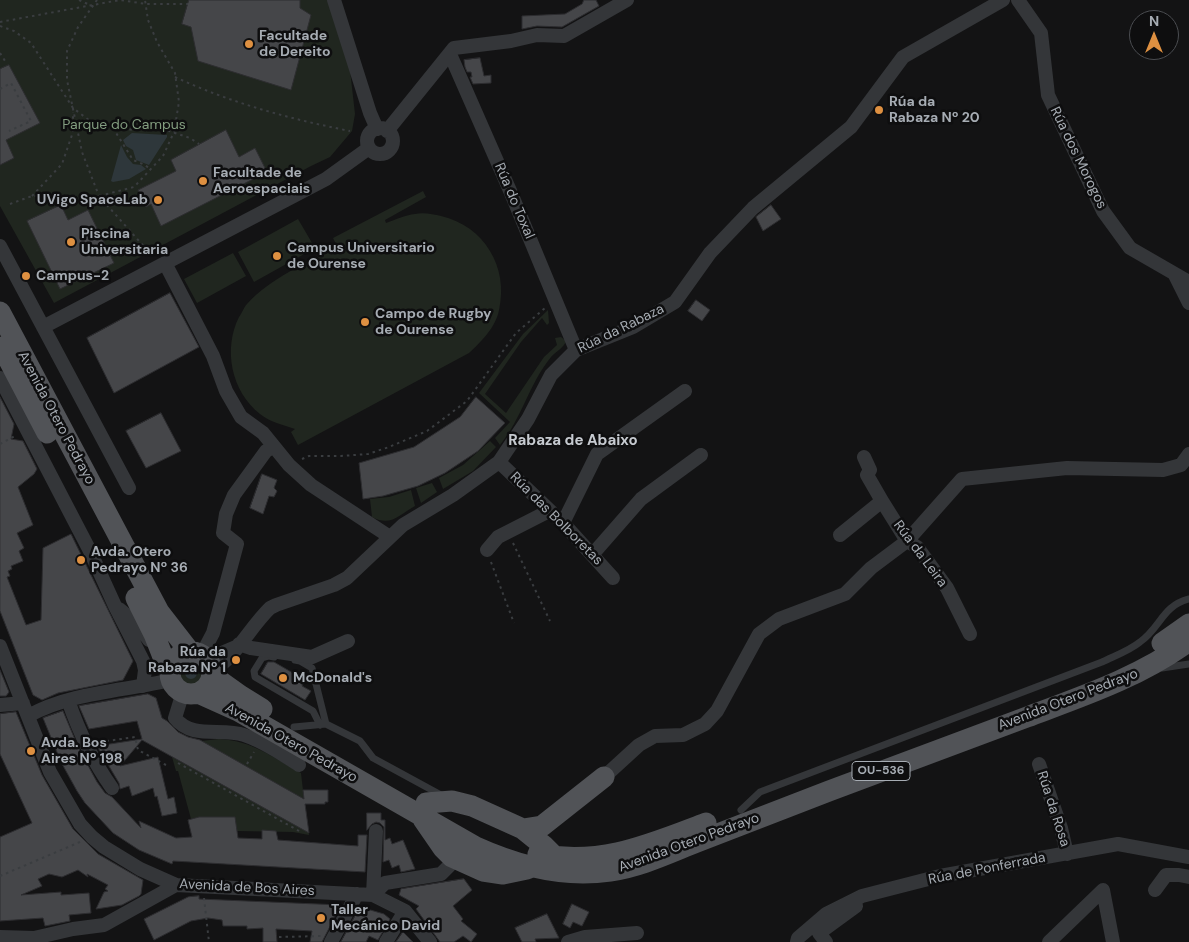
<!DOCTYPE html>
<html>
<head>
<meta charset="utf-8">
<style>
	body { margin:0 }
	#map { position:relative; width:1189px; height:942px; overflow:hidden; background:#131314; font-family:"DM Sans",sans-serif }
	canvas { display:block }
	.north { position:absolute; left:1129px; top:10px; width:50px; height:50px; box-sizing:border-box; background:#0e0e0f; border:1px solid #4b4d51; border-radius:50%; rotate:0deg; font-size:14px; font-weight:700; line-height:20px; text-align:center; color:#a6acb3 }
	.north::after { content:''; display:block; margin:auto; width:18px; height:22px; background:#de9041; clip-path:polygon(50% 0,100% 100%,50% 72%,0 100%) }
</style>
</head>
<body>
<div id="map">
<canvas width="1189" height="942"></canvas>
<div class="north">N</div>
</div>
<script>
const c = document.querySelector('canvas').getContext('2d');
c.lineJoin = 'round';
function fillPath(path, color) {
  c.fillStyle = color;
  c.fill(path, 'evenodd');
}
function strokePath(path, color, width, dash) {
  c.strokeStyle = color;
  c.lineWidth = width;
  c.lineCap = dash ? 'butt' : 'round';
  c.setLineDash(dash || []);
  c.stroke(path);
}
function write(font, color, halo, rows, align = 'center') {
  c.font = font + ' "DM Sans",sans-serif';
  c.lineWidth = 5;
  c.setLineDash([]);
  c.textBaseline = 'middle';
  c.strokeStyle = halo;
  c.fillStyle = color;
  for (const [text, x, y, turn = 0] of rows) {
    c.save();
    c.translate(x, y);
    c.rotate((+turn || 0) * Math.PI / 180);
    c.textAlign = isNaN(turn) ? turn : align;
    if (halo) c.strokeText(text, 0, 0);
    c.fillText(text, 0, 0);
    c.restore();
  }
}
const green = new Path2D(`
	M0,0H328L350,70L355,114L352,131L330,157L311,166L54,303L0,206Z
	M423,191L426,197L385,220L386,223C395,220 405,215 415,214C423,212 433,214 441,216C484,226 509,267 499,310C496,327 481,342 469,353L298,445L291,432L295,429C283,425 270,422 260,414C231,391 223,349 239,317C242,313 244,307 247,304C269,279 308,262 337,246L333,238Z
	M298,219L315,248L254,282L238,252Z
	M233,253L246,276L197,303L184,279Z
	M548,310L549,323L547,325L542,318L521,342L485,394L506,413L544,357L557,345L555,338L561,337L566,341C564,348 556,351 551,357C529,384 522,418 500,445L495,438L510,422L479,393L523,334Z
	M490,441L496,447L473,471L443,489L439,478L463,465Z
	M432,483L437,492L421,503L416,488Z
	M411,490L415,506C399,515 391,527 372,517L370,499L389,497Z
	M179 673a13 13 0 1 1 26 0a13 13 0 1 1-26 0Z
	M219,739C251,740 274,758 301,773L304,799L201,741Z
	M172,757L303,829H308L309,835L293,832L237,831L235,817H199L191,819L178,771H176Z`);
const water = new Path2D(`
	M132,133L167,135V137L149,165L136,160L133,150L126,146L123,140Z
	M121,145L127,157L133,164L141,165L146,169L129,179L113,182L111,181Z
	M185 673a6 6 0 1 1 12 0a6 6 0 1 1-12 0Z`);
const building = new Path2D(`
	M189,0H300V8L311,15L291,90L198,61L191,27L182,24Z
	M584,0H596L599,6L562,27L537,26L522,29V16L565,14L582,4Z
	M480,58L484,76L491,75V83L473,84L470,77H472L471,72H467L465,67L464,60Z
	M9,65L40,123L6,140L14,158L0,165V69Z
	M226,130L239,157L255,148L267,172L161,226L151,204L146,207L138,190L176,171L171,160Z
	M61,205L68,220L88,210L114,263L60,289L27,221Z
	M771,205L781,219L763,231L756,217Z
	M170,293L199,347L114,393L87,338Z
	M696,300L710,310L702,321L688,311Z
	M0,397L14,424L11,439L23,441L37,469L34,474L18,487L33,525L17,533L24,548L19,551L23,561L11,566L12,569L8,571L10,576L7,577L26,625L41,620L43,548L71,534L133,661L123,680L58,693L42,700L33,695L0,611Z
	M476,397L505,423L478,451L445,473L418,486L383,496L363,499L359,463L414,447L460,417Z
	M161,413L181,451L146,468L126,431Z
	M262,474L277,480L274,488L277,491L274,497L269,496L263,514L250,508Z
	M268,662H274L305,680L302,686L311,691L305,700L261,674Z
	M0,670L9,692L6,696H0Z
	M148,694L156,698L162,718L167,721L178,732L188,737L200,740L304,799L303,790H328V802H325V804H305L309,833L142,740L120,766L158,757L168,799L174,797L177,813L162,816L157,796L155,797L153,788L132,796L129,786L120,789L119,783L97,746L142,739L137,721L89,729L79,706Z
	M63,711L79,749L97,782L105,793L112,797L141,828L139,821L176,838L192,837L188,820L199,817H235L238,838L262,839V830L276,831L278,840L358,846V835H367L365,872L173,861L172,864L139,850L113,833L85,803L77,791L61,762L43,718Z
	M16,712L42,775L73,829L98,854L143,880L141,894L139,896L122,905L96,909L104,892L108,891L105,889L108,885L87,874L88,877L78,870L62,877L49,874L38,879L42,886L21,895L61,892V895L89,893L91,913L69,915L70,921L45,926L43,918L0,921V837L32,823L0,754V714Z
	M367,813H381V820H385V840L390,838L392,844L403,840L415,869L401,872L399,865L392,868L389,860L383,862L384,827L380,823L376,822L372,824L367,830Z
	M464,879L472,890L453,906L463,919L461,921L477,934L471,942L463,936L454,942H440L416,909L419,906L399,895L401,889Z
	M199,896V899L341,905L322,942H310L312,931L276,929L277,942H263V928L247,929V926H223L222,920L208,918L191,921L154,940L144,919L188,897Z
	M572,904L589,912L582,926L573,922L570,928L563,924Z
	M360,907L384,914L390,919L378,940L369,936L366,942H341Z
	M547,914L559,938L535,939L536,942H522L515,928Z
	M403,932L413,942H396Z`);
const path = new Path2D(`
	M79,0L92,6
	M97,0L78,27L67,51V80L82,152L99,196L147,250
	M0,22L120,0L146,4H188
	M0,26L14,31L31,43L73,108L94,124L120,130L160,128L190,138L199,144
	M0,53L7,64
	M175,77C231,103 290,119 350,131
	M0,89L11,83L31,121L9,131
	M113,128L133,160L145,165L150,169
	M32,196L62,164L73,132V112
	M10,204L32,196H99L134,187L163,156L174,132L179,102L175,73L157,42L148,20L145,0
	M0,444L15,436
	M302,459L309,456H341L368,454L389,447L427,431L467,401L516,333L545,308
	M513,543L550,621
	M491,562L514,623
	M100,742L135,737L138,750L166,765
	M178,763L299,831
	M247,764L254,752
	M0,876L80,842
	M204,898L209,942
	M279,937L321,936`);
const lane = new Path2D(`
	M274,657L269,656L262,658L254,671L255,677L313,711L320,725
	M295,660L300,661L312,668L326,724
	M1162,668L1189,664
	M294,727L326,724L360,741L373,758L441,795
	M741,810L760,792L1102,662C1114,656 1129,651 1140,642C1161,627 1162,606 1189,599`);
const street = new Path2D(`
	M334,0L370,113L377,129
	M1018,0L1041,33L1048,95L1103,211L1130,248L1189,282
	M450,54L511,193L576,350
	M367 141a13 13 0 1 1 26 0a13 13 0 1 1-26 0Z
	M387,131L454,48L511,41L537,35L564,36L627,0
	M0,246L129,488
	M165,263L213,356L226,391L241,417L263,433L289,465L311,485L390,537
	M1175,275L1189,303
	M43,327L326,179L369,148
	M0,378L90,551L115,606L143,661L145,670L143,686
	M864,457L870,470L867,475L882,501
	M499,462L563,523L613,578
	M563,523L597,454L685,391
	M840,535L882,501L907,541L917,547L947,588L970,634
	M487,550L498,537L549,511
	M592,555L641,499L701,455
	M119,609L136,623L149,640
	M239,644L251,648L312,657L348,641
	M0,646L50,772L80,824L92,837L104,847L140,869L176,885L373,895L405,911L430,942
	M202,654L213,633L237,544L223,533L226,514L234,495L266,451L273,447
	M208,659L236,647
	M213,670C234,659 251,626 270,608L276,605L334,585L347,578L403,525L453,495L499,462L528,419L551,375L576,350L633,327L675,302L710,253L753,208L851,127L903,57L1003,0
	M183,692L175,718C192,740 222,727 244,735C264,742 282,754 299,765
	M68,700C79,732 92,760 112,788
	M0,705L23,703
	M28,716C71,692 124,691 171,680
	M1039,764L1061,828L1067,854
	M604,777L639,745L655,736L683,735L705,724L717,711L759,634L779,619L845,594L871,568L907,541L962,479L1067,468L1163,470L1181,465L1189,454
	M1103,890L1113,942
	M1155,890L1166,875H1179L1189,877
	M373,895L385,883L441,874L449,866L452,857
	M373,895L376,831
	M0,937L34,938L73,929L104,925L176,885
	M331,942L357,894
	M386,942L405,911
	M568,942L585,937L637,933
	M797,942L798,938L826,914L862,896L940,876L1118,844L1189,857
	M826,942L819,933L856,906
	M1049,942L1103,890`);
const primary = new Path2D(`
	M0,312L159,612L190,652
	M2,347L47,433
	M136,598L154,634L165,662L170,670
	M1162,643L1189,624
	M170 673a21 21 0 1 1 42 0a21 21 0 1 1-42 0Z
	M213,676L241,696L262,709
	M198,693L238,711L476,847C518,866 564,878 610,871C640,867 669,853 697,842C741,825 785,808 829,791C895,766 961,742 1027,717C1083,696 1140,677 1189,641
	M426,803L452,801L472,806L523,829L544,846L555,857
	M423,819L443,848L452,857L483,871L503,874L527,869
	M523,829L542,826L604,777
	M538,854C601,866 648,845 706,823`);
const markers = [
	[249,44,5,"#de9041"],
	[879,110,5,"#de9041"],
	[203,181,5,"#de9041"],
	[158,200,5,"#de9041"],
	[71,242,5,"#de9041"],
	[277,256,5,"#de9041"],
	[26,276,5,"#de9041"],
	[365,322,5,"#de9041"],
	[81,560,5,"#de9041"],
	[236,660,5,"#de9041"],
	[283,678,5,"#de9041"],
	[31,751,5,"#de9041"],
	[321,918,5,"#de9041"]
];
const shields = [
	[881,771,58]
];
const shieldNames = [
	["OU-536",881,771]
];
const poiNames = [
	["Facultade",259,36],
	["de Dereito",259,52],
	["Rúa da",889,102],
	["Rabaza Nº 20",889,118],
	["Facultade de",213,173],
	["Aeroespaciais",213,189],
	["UVigo SpaceLab",148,200,"right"],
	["Piscina",81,234],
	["Universitaria",81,250],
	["Campus Universitario",287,248],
	["de Ourense",287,264],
	["Campus-2",36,276],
	["Campo de Rugby",375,314],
	["de Ourense",375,330],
	["Avda. Otero",91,552],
	["Pedrayo Nº 36",91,568],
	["Rúa da",226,652,"right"],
	["Rabaza Nº 1",226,668,"right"],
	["McDonald's",293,678],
	["Avda. Bos",41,743],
	["Aires Nº 198",41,759],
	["Taller",331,910],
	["Mecánico David",331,926]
];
const parkNames = [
	["Parque do Campus",124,125]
];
const streetNames = [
	["Rúa dos Morogos",1078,158,64],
	["Rúa do Toxal",514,201,67],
	["Rúa da Rabaza",621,329,-26],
	["Avenida Otero Pedrayo",56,418,62],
	["Rúa das Bolboretas",556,519,45],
	["Rúa da Leira",920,554,53],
	["Avenida Otero Pedrayo",1068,700,-21],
	["Avenida Otero Pedrayo",291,743,29],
	["Rúa da Rosa",1053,809,72],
	["Avenida Otero Pedrayo",689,843,-20],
	["Rúa de Ponferrada",987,869,-11],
	["Avenida de Bos Aires",247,888,3]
];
const neighbourhoodNames = [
	["Rabaza de Abaixo",573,441]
];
fillPath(green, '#20261f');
fillPath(water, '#2e373b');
fillPath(building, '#454649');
strokePath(building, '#2d2d30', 1);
strokePath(path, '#3a3d40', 2, [2.5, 4]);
strokePath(lane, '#343639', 7);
strokePath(street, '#343639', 14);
strokePath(primary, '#515357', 21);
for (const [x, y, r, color] of markers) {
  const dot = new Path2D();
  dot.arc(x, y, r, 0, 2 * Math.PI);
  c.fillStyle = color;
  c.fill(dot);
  strokePath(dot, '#0e0e0f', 2);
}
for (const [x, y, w] of shields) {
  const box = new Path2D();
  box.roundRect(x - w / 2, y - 9.5, w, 19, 4);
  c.fillStyle = '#0e0e0f';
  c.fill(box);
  strokePath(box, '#a6acb3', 1);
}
write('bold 12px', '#a6acb3', null, shieldNames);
write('bold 14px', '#a6acb3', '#0e0e0f', poiNames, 'left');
write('14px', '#829c7f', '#0e0e0f', parkNames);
write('14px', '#a6acb3', '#0e0e0f', streetNames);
write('bold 15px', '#c6cad0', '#0e0e0f', neighbourhoodNames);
</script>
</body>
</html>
